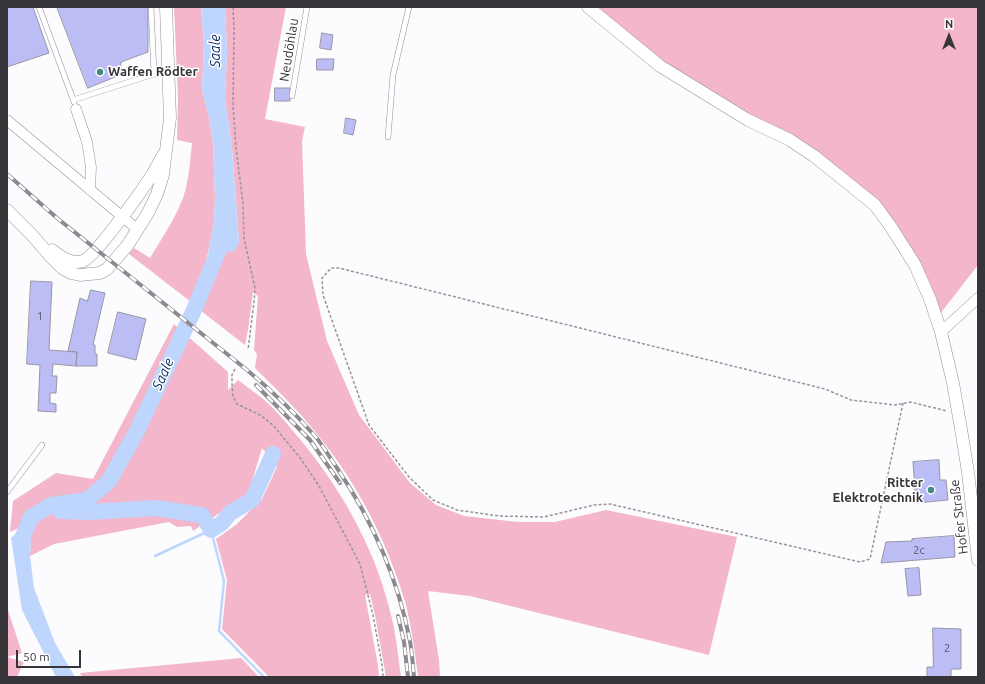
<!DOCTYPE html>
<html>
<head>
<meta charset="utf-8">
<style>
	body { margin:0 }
	#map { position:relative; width:985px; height:684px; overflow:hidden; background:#fcfbfe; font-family:Ubuntu,sans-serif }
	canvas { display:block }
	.frame { position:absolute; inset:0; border:8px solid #37343a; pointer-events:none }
	.north { position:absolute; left:929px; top:16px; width:40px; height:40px; -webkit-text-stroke:3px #fff; paint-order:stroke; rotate:0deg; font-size:11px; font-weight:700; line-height:16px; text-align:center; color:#37343a }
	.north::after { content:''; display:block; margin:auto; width:14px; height:18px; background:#37343a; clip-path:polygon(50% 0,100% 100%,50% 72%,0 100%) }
	.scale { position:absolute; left:16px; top:650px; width:65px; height:18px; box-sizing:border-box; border:2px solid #37343a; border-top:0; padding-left:5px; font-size:12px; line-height:14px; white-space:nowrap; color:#37343a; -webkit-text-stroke:3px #fff; paint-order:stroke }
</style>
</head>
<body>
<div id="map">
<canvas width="985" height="684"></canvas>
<div class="frame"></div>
<div class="north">N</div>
<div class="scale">50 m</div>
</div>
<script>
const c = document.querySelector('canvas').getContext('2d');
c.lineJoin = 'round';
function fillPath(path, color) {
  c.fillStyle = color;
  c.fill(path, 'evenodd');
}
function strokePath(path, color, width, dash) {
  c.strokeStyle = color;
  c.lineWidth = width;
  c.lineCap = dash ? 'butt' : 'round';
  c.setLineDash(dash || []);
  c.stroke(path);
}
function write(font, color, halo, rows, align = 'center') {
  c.font = font + ' Ubuntu,sans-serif';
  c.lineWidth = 3;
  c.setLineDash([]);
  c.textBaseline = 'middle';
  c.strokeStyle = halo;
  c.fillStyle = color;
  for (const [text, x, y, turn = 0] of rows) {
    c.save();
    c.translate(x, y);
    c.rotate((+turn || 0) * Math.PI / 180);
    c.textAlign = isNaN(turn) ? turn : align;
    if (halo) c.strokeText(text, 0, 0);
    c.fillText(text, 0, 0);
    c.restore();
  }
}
const green = new Path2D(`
	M174,7H201L204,43L202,90L209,117L213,144L215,198L214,223L208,253L203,274L191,302L129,254L134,248L150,258C162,238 175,219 183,198C189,181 190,161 192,143L177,140L178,97Z
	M225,7H286L265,119L305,127L302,141L306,254L327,341L359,415L410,483L436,505L464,516L518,522H555L606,510L737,537L709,655L470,596L428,591L439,660L440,677H418C415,653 412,629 406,605C388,543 358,484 317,434C298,410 276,389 255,368L257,354L254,350L258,296L253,292L248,330L245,345L200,310L219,264L227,251L235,250L239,241L232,148L225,98L227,52Z
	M597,7H978V265L940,314L870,197L786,134L661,64Z
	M174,324L228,372V390L238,380C246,386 254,392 262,398C274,408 284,420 293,431C338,483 374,545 390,611C396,633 398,655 401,677H386L375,615L370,594L365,595L378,665L379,677H269L222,629L227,580L216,539L237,524L262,499L277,467L262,448L247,498L224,510L193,531L191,526L177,527L169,522L54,544L30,556L31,542L26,525L10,532L13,501L56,473L93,479Z
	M7,607L22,653L7,657Z
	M7,657L24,662L17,677H7Z
	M241,658L259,677H82L80,673Z`);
const water = new Path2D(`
	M201,7H225L227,52L225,98L232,148L239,241L235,251L208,253L214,223L215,198L213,144L209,117L202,90L204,43Z
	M26,525L31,542L30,556L34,588L55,643L75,677H56L22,610L11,538Z`);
const stream = new Path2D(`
	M155,556L211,530L224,581L219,631L264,677`);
const river = new Path2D(`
	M60,511L89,512L156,508L202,515L211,530L222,523L230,513L252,500L273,454
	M22,548L20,543L31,517L51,505L87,500L109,481L137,431L193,312L218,252L223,232`);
const building = new Path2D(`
	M7,7H33L49,53L7,67Z
	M57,7H148V52L121,62L120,75L88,88Z
	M322,33L333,35L331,50L320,48Z
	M317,59H334L333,70H317Z
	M275,88H290V101H275Z
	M346,118L356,120L353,135L344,133Z
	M31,281L52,282L49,350L77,352L76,366L53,364L52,376H57L56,393H50V403L56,404V412L38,411L40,365L27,364Z
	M91,290L105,293L93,345H95V354H97V366H76L77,352L68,351L80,298L87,301Z
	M118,312L146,319L136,360L108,353Z
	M939,460L940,480H946L948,500L916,503L913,462Z
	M954,536L955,557L881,563L886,542L912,541V539Z
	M919,568L921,595L908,596L905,569Z
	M933,628L961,629V669H951V677H927V667H933Z`);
const path = new Path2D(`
	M233,7L234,28L233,105L236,148L243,203L244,238L255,288L254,302L248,350
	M235,369L232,375V384L233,396L237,404L260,415L273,425L301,459L319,486L360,564L373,615L382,665L383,677
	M903,403L870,559L860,562L610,504L594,505L544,517L499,516L457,510L433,500L409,477L369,425L323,295L322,278L331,268H339L825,389L851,400L895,405L910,402L947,411`);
const service = new Path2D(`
	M39,7L74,102
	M292,96L307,7
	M73,100L154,74L151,7
	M388,137L393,75L409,7
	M7,492L42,445`);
const minor = new Path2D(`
	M76,109L87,142L91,167L90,190
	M7,120L137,229
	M941,332L978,298`);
const tertiary = new Path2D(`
	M588,7L660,66L748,120L790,140L814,156L875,205L891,227L915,265L930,299L941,332L953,383L961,429L968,472L978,560
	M7,210L31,234L52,258L62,268L71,273L80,275L100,273L107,269L127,246L148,213L157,194L163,175L170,118L166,7
	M52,250C60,257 71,265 83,261C95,257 143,189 152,175C156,169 159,162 163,155`);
const rail = new Path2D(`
	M7,174L57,218L247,370C271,390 294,412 315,436C323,445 330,458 337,468C372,520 398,579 410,641C412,653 413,665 414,677
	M256,385L310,440L340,483
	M398,616L404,642L408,677`);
const markers = [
	[100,72,4,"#448b86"],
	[931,490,4,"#448b86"]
];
const numberNames = [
	["1",40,316],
	["2c",919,550],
	["2",947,648]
];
const streetNames = [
	["Neudöhlau",289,50,-81],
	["Hofer Straße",959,517,-97]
];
const poiNames = [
	["Waffen Rödter",108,72],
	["Ritter",923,483,"right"],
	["Elektrotechnik",923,498,"right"]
];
const waterNames = [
	["Saale",215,51,-90],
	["Saale",163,374,-66]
];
fillPath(green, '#f3b6cb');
fillPath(water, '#bed6fe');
strokePath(stream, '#bed6fe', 2.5);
strokePath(river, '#bed6fe', 16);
fillPath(building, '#bdbdf5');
strokePath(building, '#9797a5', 1);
strokePath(service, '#948e9a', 6);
strokePath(minor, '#948e9a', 11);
strokePath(tertiary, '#948e9a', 13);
strokePath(path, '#979599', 1.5, [3, 2]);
strokePath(service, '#fff', 5);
strokePath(minor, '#fff', 10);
strokePath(tertiary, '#fff', 12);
strokePath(rail, '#8c8a8f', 4);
strokePath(rail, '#fff', 2.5, [8]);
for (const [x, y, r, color] of markers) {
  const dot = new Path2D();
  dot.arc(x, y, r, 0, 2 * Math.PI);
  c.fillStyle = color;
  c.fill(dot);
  strokePath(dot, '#fff', 1.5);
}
write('11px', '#585669', null, numberNames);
write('13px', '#37343a', '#fff', streetNames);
write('bold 13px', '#37343a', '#fff', poiNames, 'left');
write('italic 14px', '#0b2c65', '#fff', waterNames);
</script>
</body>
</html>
